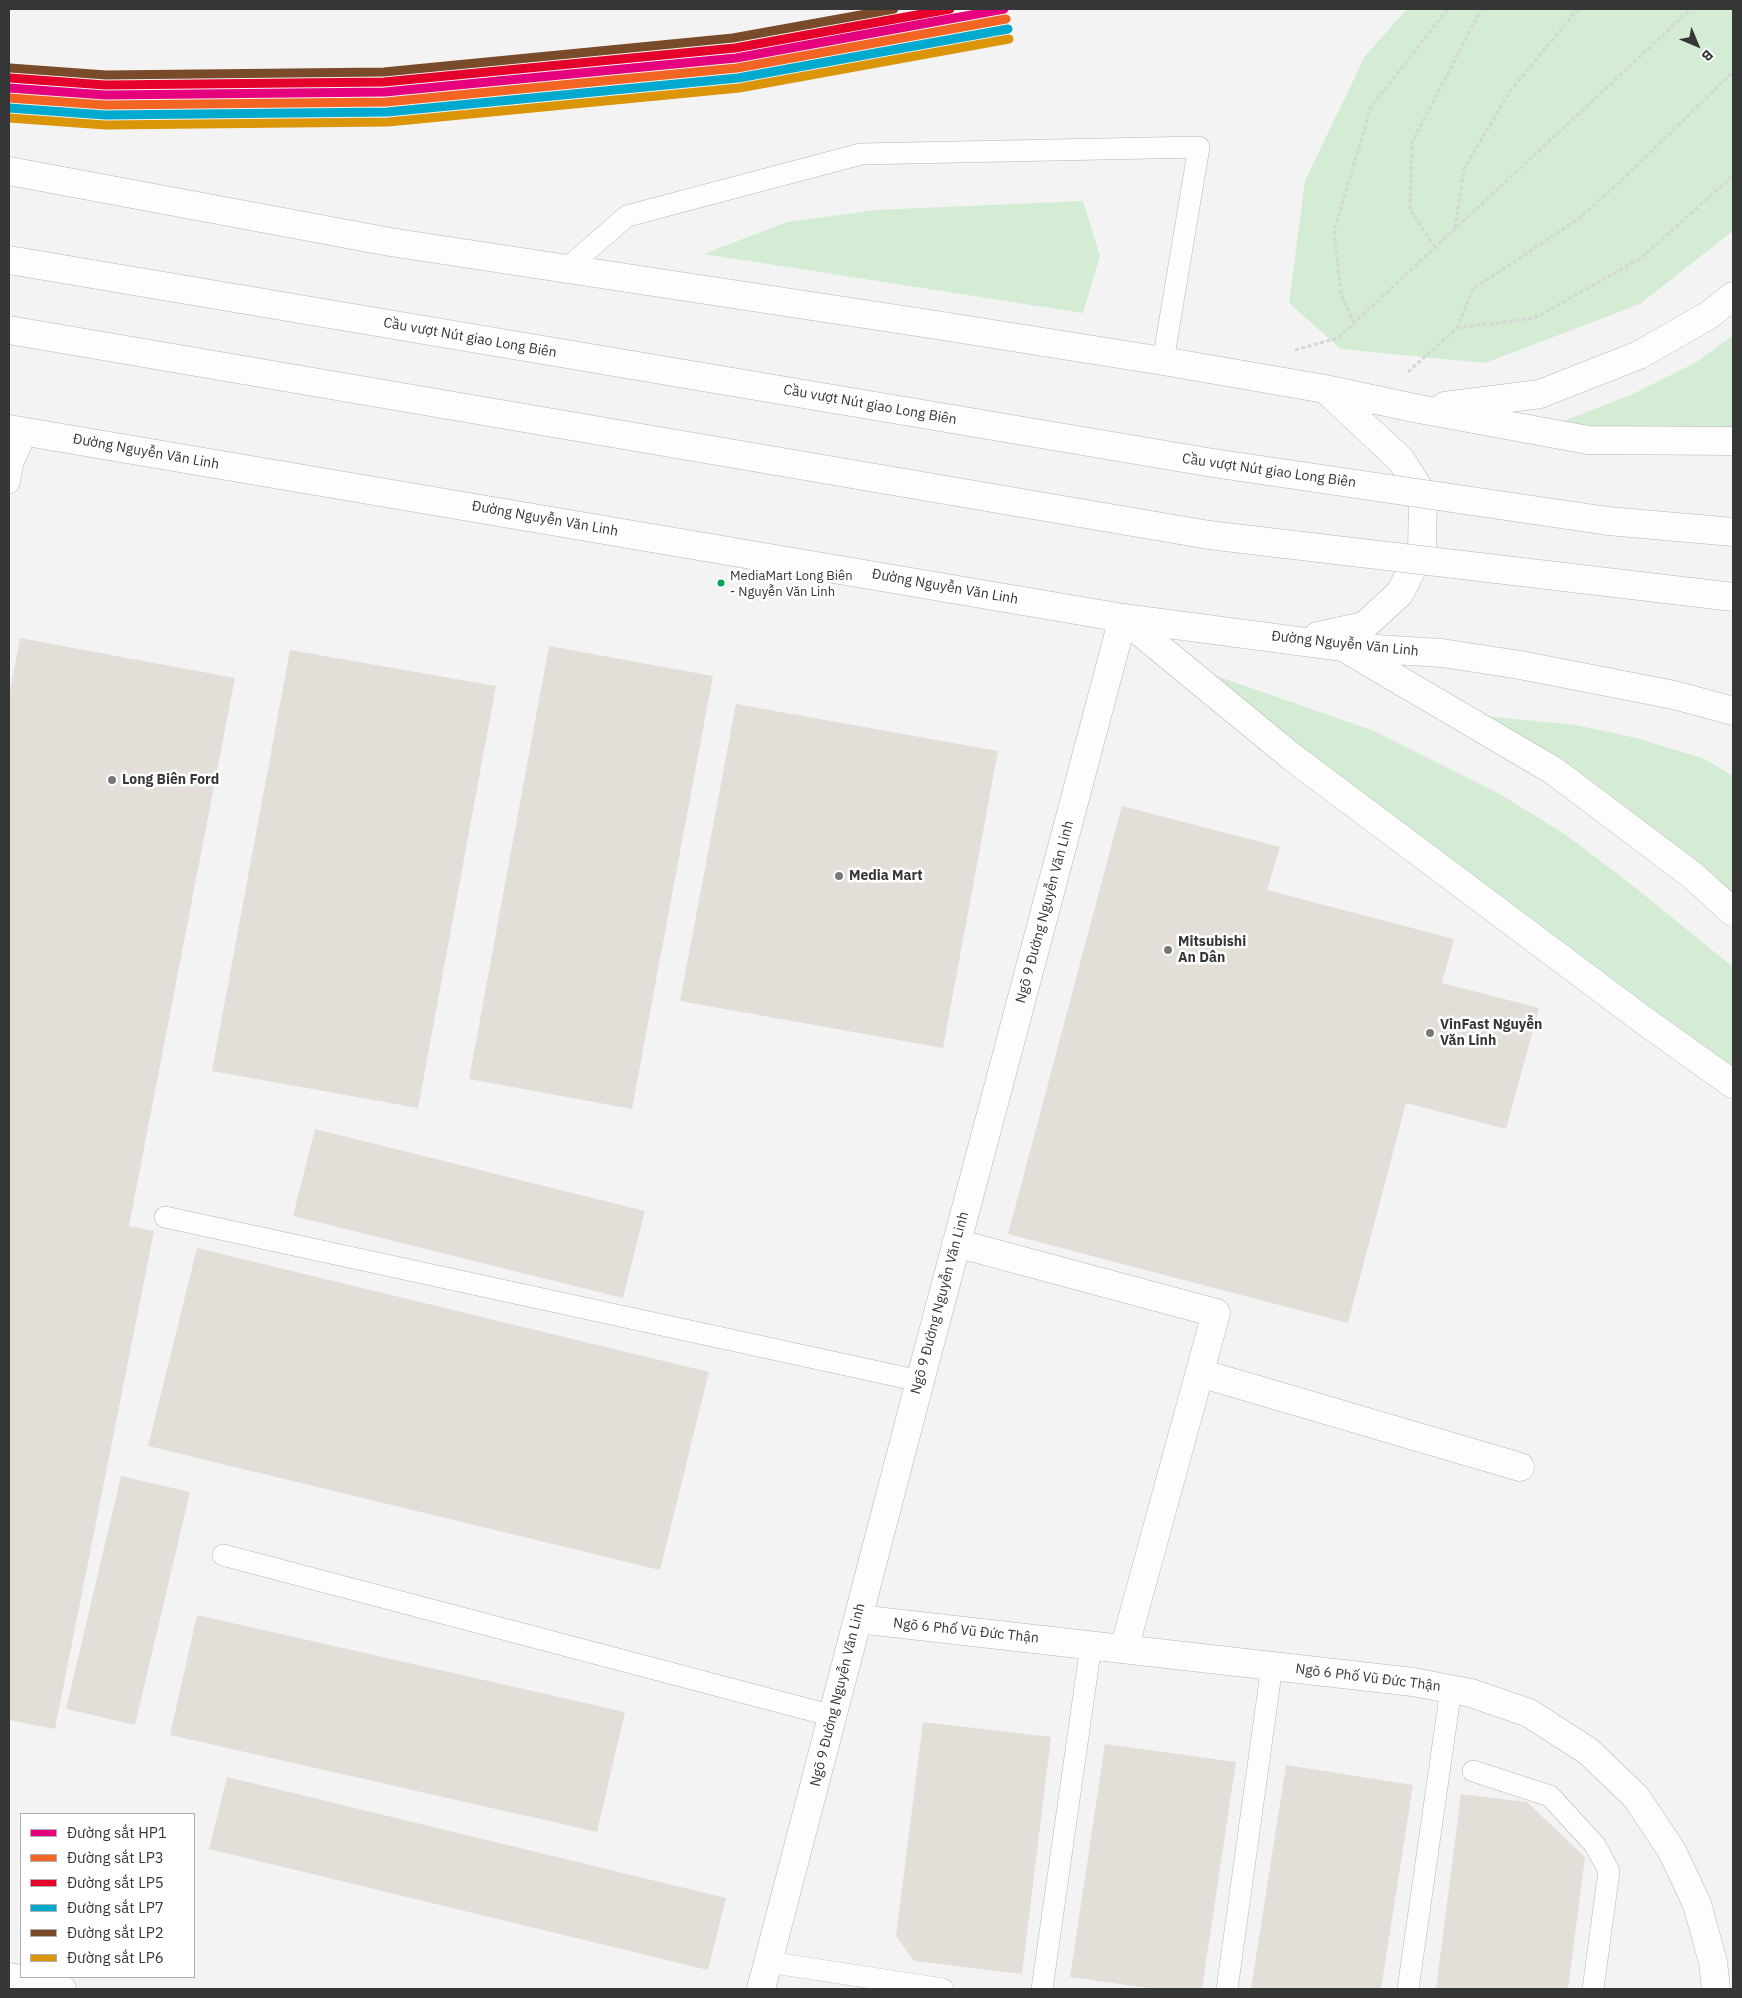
<!DOCTYPE html>
<html>
<head>
<meta charset="utf-8">
<style>
	body { margin:0 }
	#map { position:relative; width:1742px; height:1998px; overflow:hidden; background:#f3f3f3; font-family:"IBM Plex Sans",sans-serif }
	canvas { display:block }
	.frame { position:absolute; inset:0; border:10px solid #353636; pointer-events:none }
	.legend { position:absolute; left:20px; top:1813px; width:175px; height:165px; box-sizing:border-box; background:#fff; border:1px solid #aeafaf; margin:0; padding:6px 9px; list-style:none; font-size:15px; color:#353636 }
	.legend li { display:flex; align-items:center; gap:10px; height:25px }
	.legend b { width:25px; border:1px solid #aeafaf }
	.north { position:absolute; left:1672px; top:20px; width:50px; height:50px; -webkit-text-stroke:4px #fff; paint-order:stroke; rotate:135deg; font-size:14px; font-weight:700; line-height:20px; text-align:center; color:#353636 }
	.north::after { content:''; display:block; margin:auto; width:18px; height:22px; background:#353636; clip-path:polygon(50% 0,100% 100%,50% 72%,0 100%) }
</style>
</head>
<body>
<div id="map">
<canvas width="1742" height="1998"></canvas>
<div class="frame"></div>
<ul class="legend">
<li><b style="height:6px;background:#e5007d"></b>Đường sắt HP1</li>
<li><b style="height:6px;background:#f26522"></b>Đường sắt LP3</li>
<li><b style="height:6px;background:#e4002b"></b>Đường sắt LP5</li>
<li><b style="height:6px;background:#00a9ce"></b>Đường sắt LP7</li>
<li><b style="height:6px;background:#7a4b2a"></b>Đường sắt LP2</li>
<li><b style="height:6px;background:#da9508"></b>Đường sắt LP6</li>
</ul>
<div class="north">B</div>
</div>
<script>
const c = document.querySelector('canvas').getContext('2d');
c.lineJoin = 'round';
function fillPath(path, color) {
  c.fillStyle = color;
  c.fill(path, 'evenodd');
}
function strokePath(path, color, width, dash) {
  c.strokeStyle = color;
  c.lineWidth = width;
  c.lineCap = dash ? 'butt' : 'round';
  c.setLineDash(dash || []);
  c.stroke(path);
}
function write(font, color, halo, rows, align = 'center') {
  c.font = font + ' "IBM Plex Sans",sans-serif';
  c.lineWidth = 5;
  c.setLineDash([]);
  c.textBaseline = 'middle';
  c.strokeStyle = halo;
  c.fillStyle = color;
  for (const [text, x, y, turn = 0] of rows) {
    c.save();
    c.translate(x, y);
    c.rotate((+turn || 0) * Math.PI / 180);
    c.textAlign = isNaN(turn) ? turn : align;
    if (halo) c.strokeText(text, 0, 0);
    c.fillText(text, 0, 0);
    c.restore();
  }
}
const green = new Path2D(`
	M1407,9H1733V231L1640,304L1485,363L1341,349L1289,303L1305,181L1365,56Z
	M1083,201L1100,256L1083,313L704,254L787,222L876,210Z
	M1733,335V428L1622,429L1558,423L1633,394L1695,363Z
	M1211,674L1374,731L1500,794L1566,835L1627,881L1733,967V1078L1203,676Z
	M1484,716L1576,725L1636,738L1705,759L1733,776V898Z`);
const building = new Path2D(`
	M20,638L235,678L129,1226L154,1231L55,1729L9,1720V696Z
	M549,646L713,676L632,1109L469,1079Z
	M290,650L496,686L418,1108L212,1071Z
	M736,704L998,751L943,1048L680,1001Z
	M1122,806L1280,847L1267,890L1454,939L1442,983L1539,1008L1506,1129L1406,1103L1348,1323L1008,1234Z
	M315,1129L645,1211L623,1298L293,1216Z
	M197,1248L709,1372L660,1570L148,1446Z
	M121,1476L190,1492L135,1725L66,1709Z
	M197,1615L625,1712L597,1832L170,1735Z
	M923,1722L1051,1737L1022,1974L914,1961L896,1936Z
	M1105,1744L1236,1762L1202,1989H1154L1070,1977Z
	M1286,1765L1413,1785L1381,1989H1251Z
	M227,1777L726,1898L708,1970L209,1849Z
	M1461,1794L1527,1802L1585,1857L1568,1989H1436Z`);
const path = new Path2D(`
	M1455,228L1464,169L1510,91L1578,9
	M1435,247L1410,210L1412,143L1481,9
	M1354,323L1341,294L1334,231L1371,107L1448,9
	M1457,328L1535,318L1641,258L1733,176
	M1295,350L1338,338L1691,9
	M1408,372L1457,328L1473,289L1578,219L1621,181L1733,72`);
const service = new Path2D(`
	M566,269L627,216L861,154L1199,147L1163,361
	M9,483L13,462L27,432
	M165,1217L920,1381
	M223,1555L833,1716
	M1473,1771L1550,1796L1595,1845L1609,1871L1593,1989
	M768,1962L943,1989
	M1042,1989L1091,1645
	M1227,1989L1272,1666
	M1408,1989L1451,1689`);
const minor = new Path2D(`
	M956,1243L1216,1313L1124,1649
	M1200,1373L1520,1467
	M858,1619L1413,1682L1471,1693L1529,1713L1588,1751L1636,1797L1672,1851L1697,1904L1713,1962L1716,1989
	M761,1989L920,1381L1123,618`);
const tertiary = new Path2D(`
	M9,1977L62,1989`);
const trunk = new Path2D(`
	M9,171L390,242L930,324L1163,361L1325,389L1419,409L1588,440L1733,441
	M1445,406L1540,394L1639,355L1709,315L1733,296
	M9,429L1123,618L1343,647L1442,653L1520,665L1674,695L1733,711
	M1123,618L1292,757L1642,1019L1733,1084
	M1318,636L1364,626L1400,593L1422,549L1423,495L1401,460L1325,389
	M1348,650L1554,771L1692,875L1733,912`);
const trunkBridge = new Path2D(`
	M9,260L1213,463L1608,521L1733,532
	M9,330L1209,535L1733,597`);
const rail1 = new Path2D(`
	M9,88L105,95L385,92L736,58L1004,9`);
const rail2 = new Path2D(`
	M9,98L105,105L386,102L737,68L1006,19`);
const rail3 = new Path2D(`
	M10,78L105,85L384,82L735,48L950,9`);
const rail4 = new Path2D(`
	M9,108L105,115L387,112L738,78L1008,29`);
const rail5 = new Path2D(`
	M10,68L106,75L384,72L733,38L894,9`);
const rail6 = new Path2D(`
	M9,118L105,125L388,122L739,88L1009,39`);
const markers = [
	[721,583,4.5,"#00a651"],
	[112,780,5,"#787878"],
	[839,876,5,"#787878"],
	[1168,950,5,"#787878"],
	[1430,1033,5,"#787878"]
];
const busNames = [
	["MediaMart Long Biên",730,576],
	["- Nguyễn Văn Linh",730,592]
];
const streetNames = [
	["Cầu vượt Nút giao Long Biên",470,338,10],
	["Cầu vượt Nút giao Long Biên",870,405,10],
	["Đường Nguyễn Văn Linh",146,452,10],
	["Cầu vượt Nút giao Long Biên",1269,471,8],
	["Đường Nguyễn Văn Linh",545,519,10],
	["Đường Nguyễn Văn Linh",945,587,10],
	["Đường Nguyễn Văn Linh",1345,644,6],
	["Ngõ 9 Đường Nguyễn Văn Linh",1045,912,-75],
	["Ngõ 9 Đường Nguyễn Văn Linh",940,1303,-75],
	["Ngõ 6 Phố Vũ Đức Thận",966,1631,6],
	["Ngõ 6 Phố Vũ Đức Thận",1368,1678,7],
	["Ngõ 9 Đường Nguyễn Văn Linh",838,1695,-76]
];
const poiNames = [
	["Long Biên Ford",122,780],
	["Media Mart",849,876],
	["Mitsubishi",1178,942],
	["An Dân",1178,958],
	["VinFast Nguyễn",1440,1025],
	["Văn Linh",1440,1041]
];
fillPath(green, '#d3ecd3');
fillPath(building, '#e4ded8');
strokePath(service, '#b6b6b6', 22);
strokePath(minor, '#b6b6b6', 29);
strokePath(tertiary, '#b6b6b6', 29);
strokePath(trunk, '#b6b6b6', 29);
strokePath(path, '#d6d6d6', 3, [4, 2.5]);
strokePath(service, '#fdfdfd', 21);
strokePath(minor, '#fdfdfd', 28);
strokePath(tertiary, '#fdfdfd', 28);
strokePath(trunk, '#fdfdfd', 28);
strokePath(trunkBridge, '#b6b6b6', 29, []);
strokePath(trunkBridge, '#fdfdfd', 28);
strokePath(rail1, '#e5007d', 9);
strokePath(rail2, '#f26522', 9);
strokePath(rail3, '#e4002b', 9);
strokePath(rail4, '#00a9ce', 9);
strokePath(rail5, '#7a4b2a', 9);
strokePath(rail6, '#da9508', 9);
for (const [x, y, r, color] of markers) {
  const dot = new Path2D();
  dot.arc(x, y, r, 0, 2 * Math.PI);
  c.fillStyle = color;
  c.fill(dot);
  strokePath(dot, '#fff', 2);
}
write('13px', '#353636', '#fff', busNames, 'left');
write('14px', '#353636', '#fff', streetNames);
write('bold 14px', '#353636', '#fff', poiNames, 'left');
</script>
</body>
</html>
